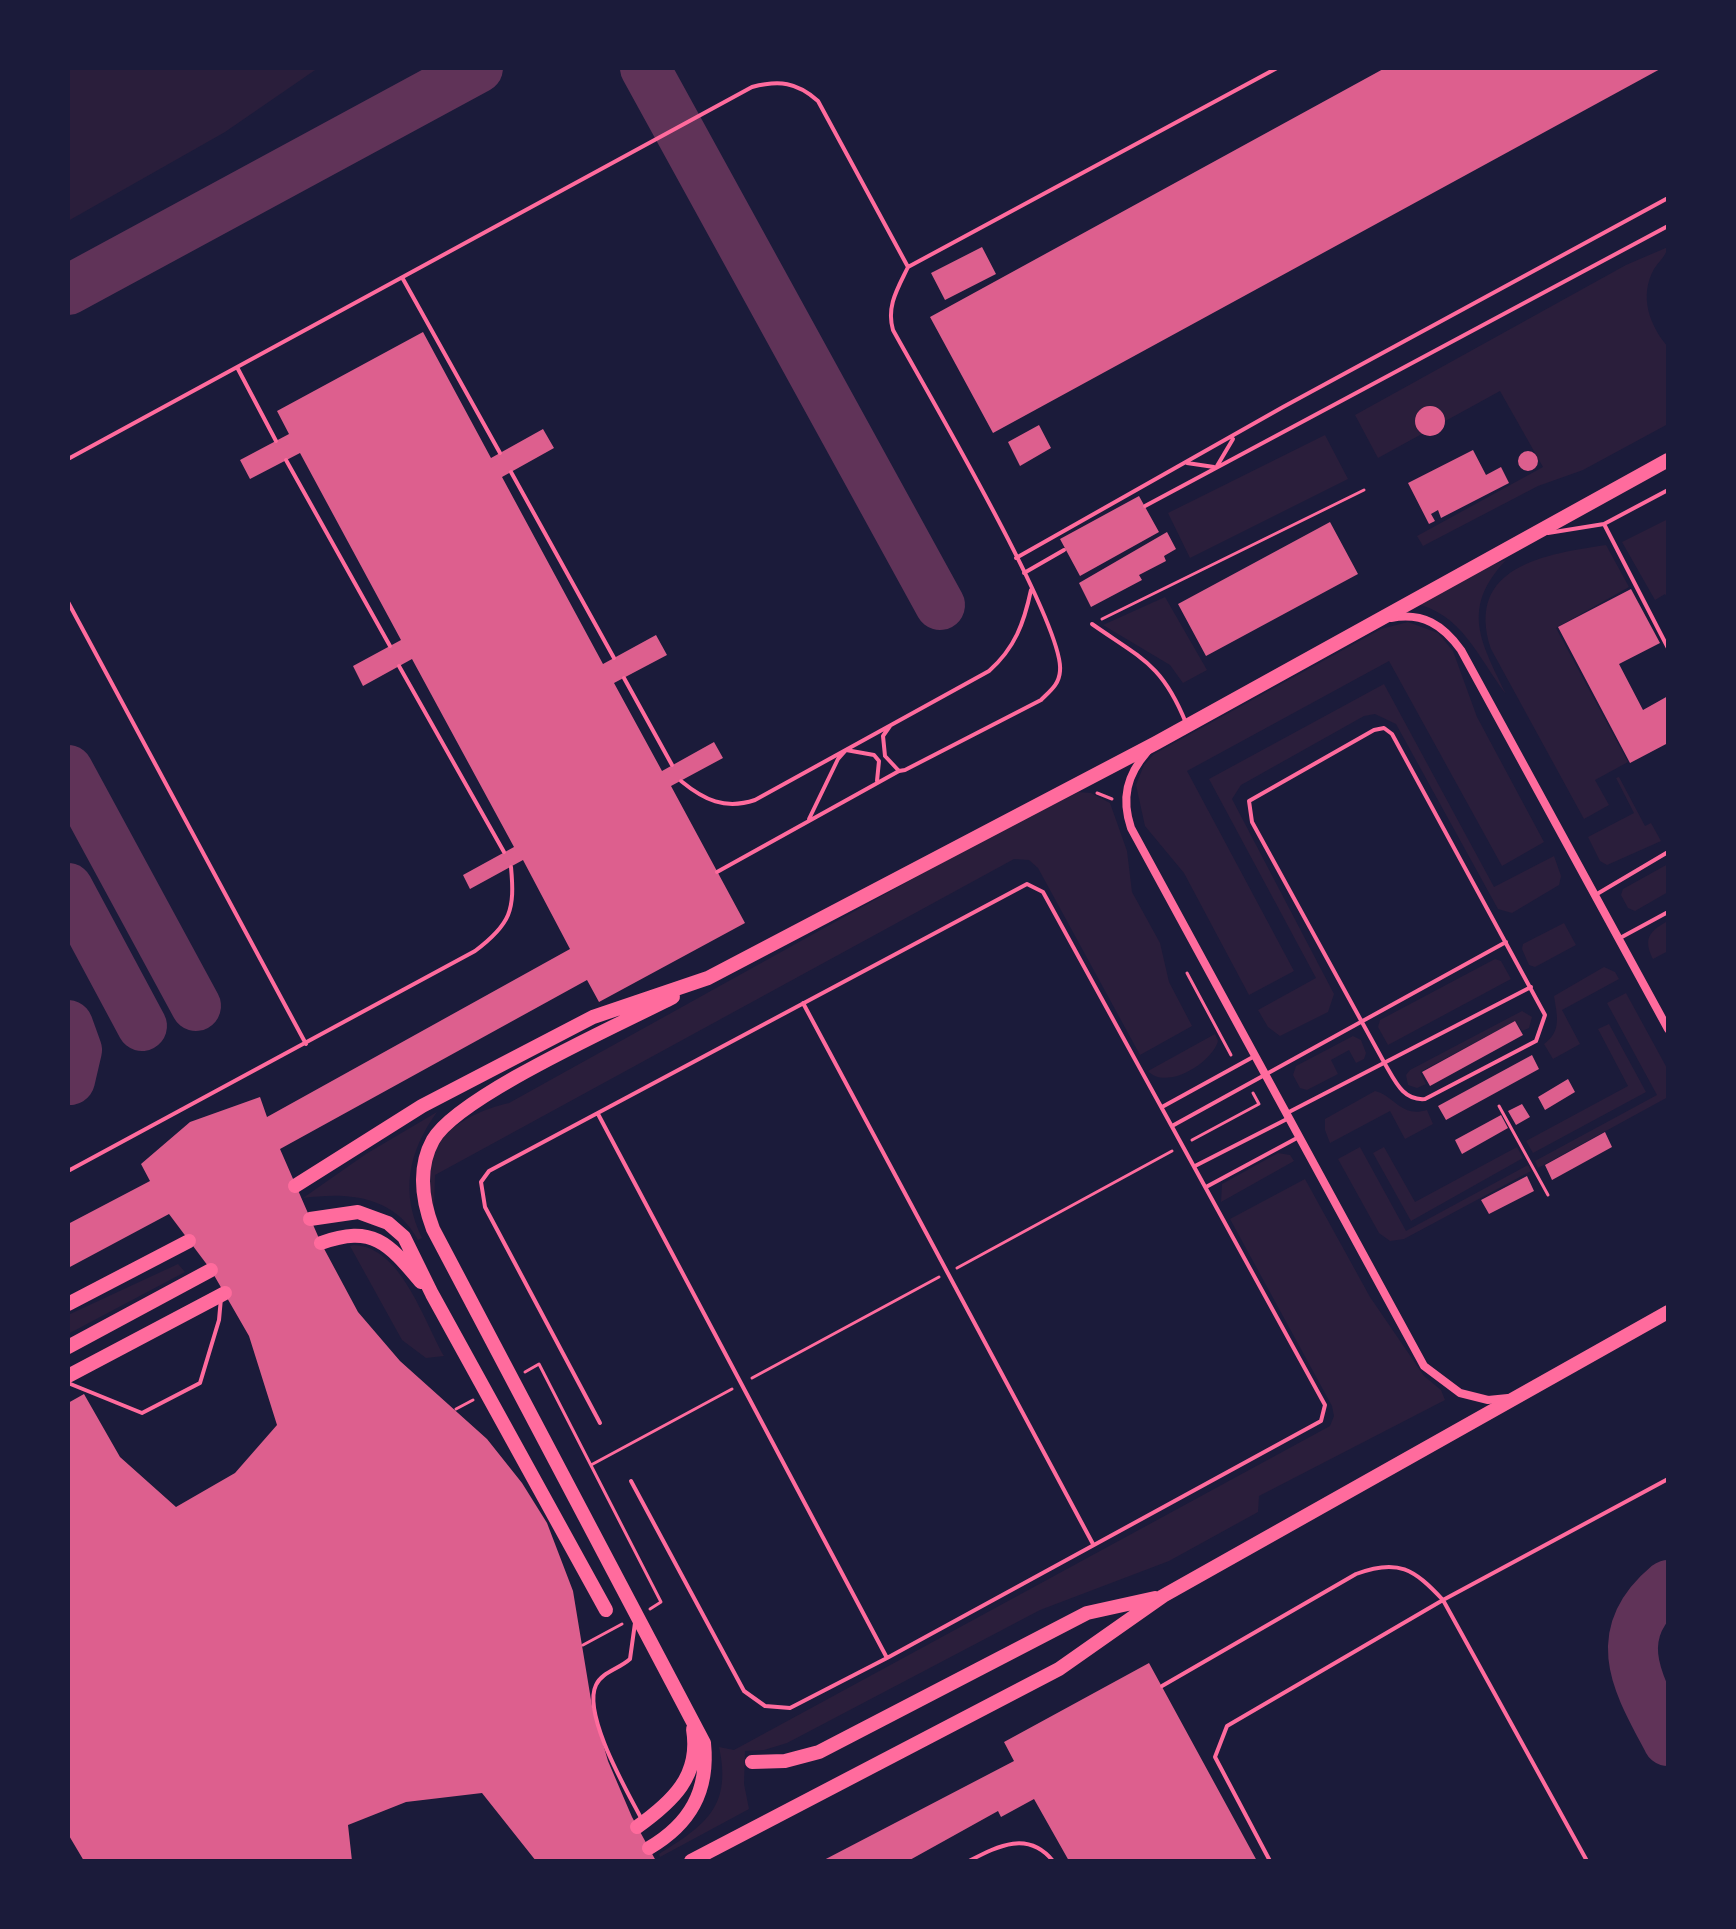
<!DOCTYPE html>
<html>
<head>
<meta charset="utf-8">
<style>
	body { margin:0 }
	#map { position:relative; width:1736px; height:1929px; overflow:hidden; background:#1b1b3a; font-family:Montserrat,sans-serif }
	canvas { display:block }
	.frame { position:absolute; inset:0; border:70px solid #1b1b3a; pointer-events:none }
</style>
</head>
<body>
<div id="map">
<canvas width="1736" height="1929"></canvas>
<div class="frame"></div>
</div>
<script>
const c = document.querySelector('canvas').getContext('2d');
c.lineJoin = 'round';
function fillPath(path, color) {
  c.fillStyle = color;
  c.fill(path, 'evenodd');
}
function strokePath(path, color, width, dash) {
  c.strokeStyle = color;
  c.lineWidth = width;
  c.lineCap = dash ? 'butt' : 'round';
  c.setLineDash(dash || []);
  c.stroke(path);
}
const green = new Path2D(`
	M68,68H318L225,132L68,221Z
	M1668,247C1666,256 1659,261 1654,269C1639,296 1649,325 1668,347V424L1583,470L1538,486L1423,546L1417,536L1543,467L1500,391L1378,458L1355,415L1626,265Z
	M1325,435L1348,479L1190,558L1168,513Z
	M1668,519V599L1665,594L1655,600L1622,542Z
	M1606,545L1629,587L1556,628L1628,762L1595,780L1609,805L1584,819L1491,649C1464,566 1546,554 1606,545Z
	M1506,560C1460,609 1481,642 1506,694C1478,658 1462,612 1412,603L1452,580Z
	M1165,597L1207,670L1183,683L1170,665L1103,625Z
	M1408,622L1438,633L1453,651L1477,717L1544,842L1502,866L1389,661L1187,771L1294,971L1249,995L1184,873L1145,826L1136,785L1144,765L1154,754L1381,629Z
	M1384,684L1494,887L1554,856L1561,876L1559,885L1512,913L1498,909L1396,724L1375,714L1364,716L1241,785L1232,799L1334,994L1328,1012L1280,1036L1268,1027L1258,1010L1316,978L1209,779Z
	M1619,777L1645,826L1651,823L1661,841L1607,865L1600,861L1588,837L1634,813L1616,778Z
	M1079,792L1091,793L1110,803L1127,851L1132,892L1160,943L1169,982L1192,1026L1140,1055L1038,868L1029,860L1014,859L435,1175L434,1209L440,1226L436,1229C433,1212 429,1195 428,1179C425,1135 473,1111 509,1103L999,831Z
	M1668,864V892L1635,911L1628,908L1621,895L1623,889Z
	M1668,921V951L1653,959C1643,939 1649,931 1668,921Z
	M1564,923L1576,945L1535,967L1529,965L1522,949L1523,944Z
	M1495,959L1501,961L1511,979L1388,1045L1378,1027L1380,1020Z
	M1604,967L1615,972L1619,979L1562,1010L1580,1044L1553,1059L1544,1044C1562,1031 1557,1016 1554,996Z
	M1626,993L1668,1070V1097L1538,1168L1535,1161L1657,1095L1607,1003Z
	M1522,1011L1532,1017L1529,1028L1522,1031L1515,1021L1420,1072L1426,1084L1417,1088L1408,1085L1406,1075L1410,1070Z
	M1609,1024L1646,1092L1533,1153L1526,1141L1628,1086L1598,1029Z
	M1215,1034L1218,1041C1212,1063 1166,1091 1148,1071Z
	M1353,1036L1361,1040L1366,1053L1364,1059L1356,1063L1349,1050L1331,1060L1338,1074L1307,1090L1300,1088L1293,1075L1296,1066Z
	M1375,1091C1395,1096 1401,1118 1427,1110L1433,1124L1405,1139L1390,1111L1330,1143L1325,1130V1119Z
	M437,1112C408,1152 400,1193 422,1238L418,1240C394,1195 347,1192 303,1198L366,1154Z
	M1360,1147L1406,1231L1528,1165L1531,1171L1404,1239L1390,1241L1379,1233L1338,1159Z
	M1384,1147L1415,1202L1517,1147L1523,1158L1411,1221L1373,1153Z
	M1278,1153L1290,1155L1294,1161L1221,1202L1222,1184Z
	M1305,1179L1370,1297L1424,1376L1441,1390L1445,1400L1259,1496L1258,1512L1169,1561L1040,1610L787,1743L764,1750L745,1751L744,1784L749,1809L660,1857L659,1854C706,1825 732,1806 719,1747L734,1750L1330,1426L1334,1416L1332,1406L1230,1219Z
	M354,1245C401,1247 423,1319 444,1356L426,1358L402,1340L350,1246Z
	M178,1264L185,1272L68,1334V1315Z`);
const taxiway = new Path2D(`
	M645,68L940,605
	M68,290L478,68
	M68,770L196,1006
	M68,888L142,1026
	M68,1025L77,1050L70,1080
	M1668,1585C1607,1636 1638,1684 1668,1741`);
const building = new Path2D(`
	M1385,68H1662L993,433L930,317Z
	M982,247L996,274L945,300L931,273Z
	M423,332L491,458L543,429L554,448L502,477L603,664L656,635L667,655L614,683L662,771L714,742L723,758L671,786L745,923L599,1002L587,980L280,1149L321,1243L358,1312L400,1361L487,1439L522,1483L547,1523L573,1591L592,1706L608,1761L632,1817L656,1861H536L482,1793L406,1802L348,1825L352,1861H84L68,1834V1403L84,1394L120,1457L176,1507L235,1473L277,1425L249,1336L211,1270L169,1214L68,1268V1224L150,1181L141,1164L190,1122L260,1097L267,1117L570,949L523,860L470,889L463,875L514,847L412,659L363,686L353,666L401,640L300,453L250,479L240,460L289,434L277,411Z
	M1415 421a15 15 0 1 1 30 0a15 15 0 1 1-30 0Z
	M1039,425L1051,448L1020,466L1008,442Z
	M1473,450L1486,475L1501,467L1509,483L1441,518L1438,510L1431,514L1435,521L1429,524L1408,483Z
	M1518 461a10 10 0 1 1 20 0a10 10 0 1 1-20 0Z
	M1139,496L1159,532L1080,576L1060,539Z
	M1330,522L1358,574L1206,656L1178,604Z
	M1167,532L1176,549L1164,556L1166,561L1139,575L1142,580L1091,607L1079,583Z
	M1631,589L1660,643L1619,664L1643,710L1668,696V743L1630,763L1558,627Z
	M1515,1021L1523,1035L1430,1086L1422,1072Z
	M1532,1055L1539,1069L1446,1120L1438,1106Z
	M1568,1079L1575,1092L1545,1110L1538,1097Z
	M1522,1104L1530,1117L1516,1125L1508,1111Z
	M1501,1115L1508,1128L1462,1154L1455,1140Z
	M1605,1132L1612,1147L1552,1180L1545,1165Z
	M1527,1176L1534,1191L1489,1214L1481,1200Z
	M1149,1663L1257,1861H1069L1034,1799L1001,1817L998,1811L908,1861H822L1014,1761L1004,1742Z`);
const path = new Path2D(`
	M1102,619L1364,490
	M1097,793L1112,799
	M1187,973L1231,1055
	M1499,1106L1548,1195
	M1192,1140L1259,1104L1253,1093
	M957,1268L1172,1151
	M525,1372L539,1364L661,1602L650,1609
	M752,1378L939,1277
	M456,1409L473,1400
	M591,1465L732,1389
	M583,1645L622,1624`);
const service = new Path2D(`
	M403,279L500,453
	M238,369L276,441
	M68,459L752,87C779,80 797,82 818,101L908,267
	M286,460L390,646
	M1187,463L1214,467
	M1217,466L1233,439
	M511,472L614,658
	M1145,506L1668,226
	M1604,524L1668,648
	M1548,533L1604,524L1668,490
	M1016,558L1283,407L1668,198
	M1024,573L1064,550
	M68,602L306,1044
	M1092,624C1142,659 1162,664 1186,723
	M399,666L504,852
	M624,678L672,765
	M890,726L883,736L885,756L899,771L905,770L1041,700C1050,691 1059,685 1060,671C1065,625 923,385 893,330C886,306 898,288 908,267L1277,68
	M1384,728L1392,734L1545,1015L1536,1041L1425,1099C1403,1101 1395,1081 1385,1064L1252,822L1249,801L1374,730Z
	M681,781C704,800 725,810 755,800L989,671C1015,648 1024,623 1031,590
	M809,819L838,759L846,750L874,755L879,761L877,781
	M717,872L899,771
	M1597,894L1668,852
	M1620,938L1668,912
	M803,1003L1093,1544
	M1162,1107L1253,1057
	M1287,1113L1531,987
	M598,1114L887,1658
	M1172,1126L1506,942
	M1195,1166L1287,1119
	M68,1171L475,951C511,924 515,910 511,867
	M1206,1187L1297,1138
	M68,1383L142,1413L200,1383L219,1320L221,1298
	M600,1423L485,1207L481,1182L489,1171L1027,884L1043,892L1325,1405L1321,1421L887,1658L790,1708L765,1706L744,1691L631,1481
	M635,1623L630,1659C619,1669 602,1672 596,1685C582,1714 627,1791 641,1818
	M1162,1686L1356,1574C1398,1558 1414,1569 1443,1600L1587,1861
	M969,1861C998,1846 1028,1830 1053,1861
	M1270,1861L1215,1757L1227,1726L1443,1600L1668,1479`);
const minor = new Path2D(`
	M1391,618C1423,612 1443,625 1461,650L1668,1029
	M1147,752C1127,775 1121,798 1131,828L1424,1366L1460,1393L1488,1400L1508,1398`);
const trunk = new Path2D(`
	M295,1186L422,1106L593,1017L708,978L1156,743L1668,460
	M310,1219L358,1212L388,1223L404,1237L432,1294L606,1610
	M321,1243C373,1224 389,1244 421,1282
	M68,1304L189,1241
	M68,1347L211,1270
	M68,1376L225,1293
	M752,1762L785,1761L819,1752L1087,1613L1155,1598
	M637,1827C672,1802 701,1776 693,1729
	M649,1848C690,1824 709,1791 704,1743L433,1229C422,1200 417,1169 433,1140C458,1096 621,1024 673,997
	M691,1861L1059,1669L1163,1596L1668,1312`);
fillPath(green, '#2a1e3b');
strokePath(taxiway, '#603358', 50);
fillPath(building, '#dd5f8e');
strokePath(path, '#ff6b9d', 3);
strokePath(service, '#ff6b9d', 4);
strokePath(minor, '#ff6b9d', 8);
strokePath(trunk, '#ff6b9d', 14);
</script>
</body>
</html>
